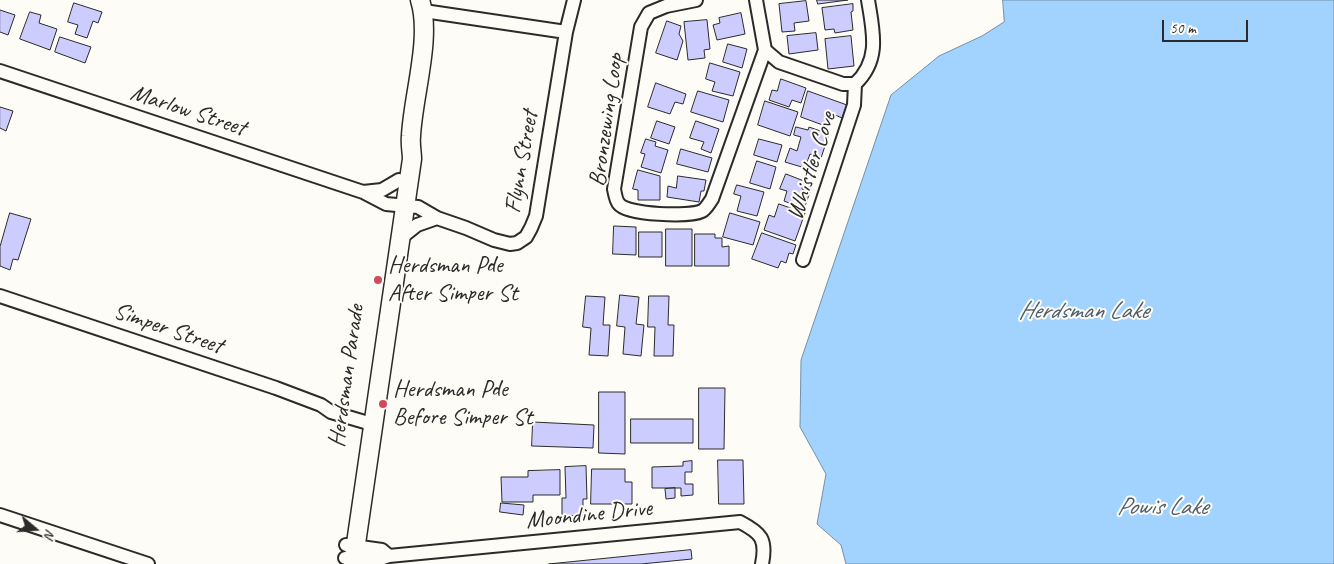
<!DOCTYPE html>
<html>
<head>
<meta charset="utf-8">
<style>
	body { margin:0 }
	#map { position:relative; width:1334px; height:564px; overflow:hidden; background:#fdfcf7; font-family:Caveat,sans-serif }
	canvas { display:block }
	.north { position:absolute; left:10px; top:504px; width:50px; height:50px; -webkit-text-stroke:4px #fdfcf7; paint-order:stroke; rotate:108deg; font-size:14px; font-weight:700; line-height:20px; text-align:center; color:#2b2b2b }
	.north::after { content:''; display:block; margin:auto; width:18px; height:22px; background:#2b2b2b; clip-path:polygon(50% 0,100% 100%,50% 72%,0 100%) }
	.scale { position:absolute; left:1162px; top:20px; width:86px; height:22px; box-sizing:border-box; border:2px solid #2b2b2b; border-top:0; padding-left:6px; font-size:15px; line-height:18px; white-space:nowrap; color:#2b2b2b; -webkit-text-stroke:4px #fdfcf7; paint-order:stroke }
</style>
</head>
<body>
<div id="map">
<canvas width="1334" height="564"></canvas>
<div class="north">N</div>
<div class="scale">50 m</div>
</div>
<script>
const c = document.querySelector('canvas').getContext('2d');
c.lineJoin = 'round';
function fillPath(path, color) {
  c.fillStyle = color;
  c.fill(path, 'evenodd');
}
function strokePath(path, color, width, dash) {
  c.strokeStyle = color;
  c.lineWidth = width;
  c.lineCap = dash ? 'butt' : 'round';
  c.setLineDash(dash || []);
  c.stroke(path);
}
function write(font, color, halo, rows, align = 'center') {
  c.font = font + ' Caveat,sans-serif';
  c.lineWidth = 4;
  c.setLineDash([]);
  c.textBaseline = 'middle';
  c.strokeStyle = halo;
  c.fillStyle = color;
  for (const [text, x, y, turn = 0] of rows) {
    c.save();
    c.translate(x, y);
    c.rotate((+turn || 0) * Math.PI / 180);
    c.textAlign = isNaN(turn) ? turn : align;
    if (halo) c.strokeText(text, 0, 0);
    c.fillText(text, 0, 0);
    c.restore();
  }
}
const water = new Path2D(`
	M1003,0H1334V564H846L841,545L817,524L826,474L800,427L801,360L891,95L939,56L982,36L1004,22Z`);
const building = new Path2D(`
	M817,0H848L818,4Z
	M806,1L809,21L794,23L795,31L782,32L779,4Z
	M74,3L102,12L98,23L93,21L87,38L75,34L78,25L68,22Z
	M853,4V11L851,12L853,30L835,33L834,29L825,30L822,8Z
	M0,10L15,15L8,35L0,32Z
	M30,12L41,15L39,23L57,29L50,50L20,39Z
	M741,13L745,34L717,40L713,25L720,23L719,18Z
	M707,20L710,49L704,50L705,58L688,60L684,22Z
	M667,21L681,26L679,34L683,41L677,60L656,53Z
	M816,33L818,50L789,54L787,36Z
	M851,36L854,66L828,69L825,39Z
	M60,37L91,47L85,63L55,52Z
	M728,44L747,49L742,68L723,62Z
	M710,63L740,72L733,96L712,91L715,82L706,79Z
	M781,79L806,88L801,103L792,100L789,107L769,100L772,90L777,91Z
	M656,83L686,94L683,104L675,102L670,114L648,107Z
	M698,91L729,100L723,122L691,112Z
	M808,91L847,105L842,118L833,114L828,127L801,117Z
	M765,101L798,112L790,136L758,125Z
	M0,107L13,111L6,131L0,128Z
	M657,121L675,127L669,144L651,138Z
	M696,121L719,129L711,153L701,149L704,142L690,138Z
	M796,127L808,130L809,127L829,134L821,158L810,154L805,168L785,162L790,148L797,151L801,137L794,135Z
	M646,139L656,142L655,146L668,150L661,173L641,167L645,154L641,153Z
	M759,139L782,145L777,162L754,155Z
	M681,149L712,158L708,172L677,164Z
	M757,161L776,167L770,189L750,183Z
	M638,170L660,176V200H638V190L633,189Z
	M786,174L804,181L802,189L810,192L804,209L784,201L787,191L780,189Z
	M678,176L706,180L704,191H701L699,202L667,197L668,186L676,188Z
	M737,185L764,192L757,216L737,211L741,196L734,194Z
	M779,204L805,213L795,241L764,230L769,215L774,217Z
	M10,213L31,219L18,260L13,259L10,270L0,266V247Z
	M730,213L760,222L753,245L723,237Z
	M614,226L636,227V255L613,254Z
	M666,229H692V266H666Z
	M639,232H662V257H639Z
	M762,233L796,245L793,254L789,253L786,263L781,261L778,268L752,259Z
	M695,234H715V238H722V247L729,246V266H695Z
	M620,295L639,297L636,324L644,325L641,356L623,354L625,327L617,326Z
	M586,296L605,297L603,325H610L608,356L589,355L591,328L583,327Z
	M649,296H669L668,325H674L673,356H654L655,327H648Z
	M699,388H725L724,449H699Z
	M599,392H625V454L599,453Z
	M631,419H693V443H631Z
	M533,422L594,425L593,448L532,446Z
	M718,460H743L744,504H719Z
	M692,461V472H685V484H693V495L681,496V488H652V467L683,466V462Z
	M586,466L587,499H583V515L562,516V498H566L565,467Z
	M592,469H625V482H632V504H591Z
	M560,470V495H533V502H502L501,477H528V471Z
	M675,488V498L666,499L665,489Z
	M501,503L524,505L523,515L500,512Z
	M691,550L692,559L641,564H549Z`);
const minor = new Path2D(`
	M696,0L666,6L649,13L641,27L614,189C615,194 616,201 619,204C627,215 690,217 702,211C706,209 709,203 712,199L765,50
	M756,0L765,50L779,62L843,84H855C881,60 873,31 868,0
	M424,11L566,32
	M0,71L363,192L386,204L418,207L437,218L466,228L494,240L510,244L517,243L526,237L531,228L536,216L566,32L574,0
	M363,192L382,190L399,180
	M402,237L417,225L437,218
	M803,260L854,105L855,84
	M0,296L276,388L321,405L331,412L375,425
	M0,515L148,564
	M346,545L382,550L389,556
	M345,558L380,559L389,556L740,522C761,533 767,539 762,564`);
const secondary = new Path2D(`
	M353,564L412,159C412,152 410,144 411,136C413,95 432,38 420,0`);
const markers = [
	[378,280,5,"#d1495b"],
	[383,404,5,"#d1495b"]
];
const streetNames = [
	["Marlow Street",188,111,18],
	["Bronzewing Loop",607,120,-82],
	["Flynn Street",522,162,-80],
	["Whistler Cove",812,166,-72],
	["Simper Street",168,329,19],
	["Herdsman Parade",347,376,-82],
	["Moondine Drive",589,515,-6]
];
const poiNames = [
	["Herdsman Pde",388,266],
	["After Simper St",388,294],
	["Herdsman Pde",393,390],
	["Before Simper St",393,418]
];
const waterNames = [
	["Herdsman Lake",1083,311],
	["Powis Lake",1162,507]
];
fillPath(water, '#a1d3fe');
strokePath(water, '#7290aa', 1);
fillPath(building, '#cdccfe');
strokePath(building, '#2b2b2b', 1);
strokePath(minor, '#2b2b2b', 16);
strokePath(secondary, '#2b2b2b', 21);
strokePath(minor, '#fdfcf7', 12);
strokePath(secondary, '#fdfcf7', 18);
for (const [x, y, r, color] of markers) {
  const dot = new Path2D();
  dot.arc(x, y, r, 0, 2 * Math.PI);
  c.fillStyle = color;
  c.fill(dot);
  strokePath(dot, '#fdfcf7', 2);
}
write('24px', '#2b2b2b', '#fdfcf7', streetNames);
write('24px', '#2b2b2b', '#fdfcf7', poiNames, 'left');
write('italic 25px', '#4e5d6a', '#fdfcf7', waterNames);
</script>
</body>
</html>
